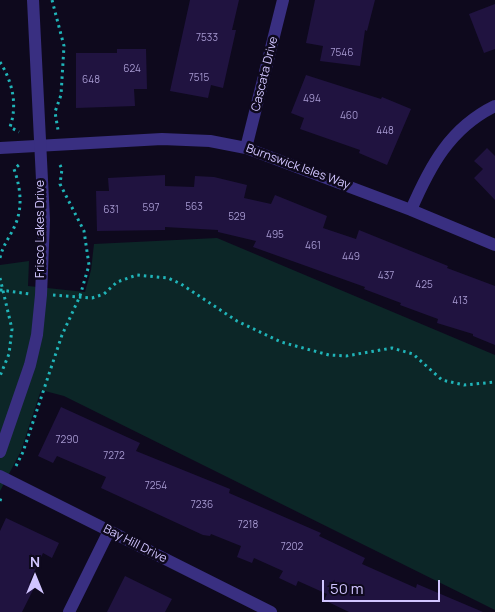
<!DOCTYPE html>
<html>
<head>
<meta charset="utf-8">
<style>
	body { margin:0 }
	#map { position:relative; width:495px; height:612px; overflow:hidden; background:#0e091d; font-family:Manrope,sans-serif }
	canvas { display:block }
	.north { position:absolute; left:10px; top:552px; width:50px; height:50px; -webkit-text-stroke:4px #0e091d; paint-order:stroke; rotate:0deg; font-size:14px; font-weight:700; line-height:20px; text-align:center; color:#d1c5ff }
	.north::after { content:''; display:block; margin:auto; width:18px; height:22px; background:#d1c5ff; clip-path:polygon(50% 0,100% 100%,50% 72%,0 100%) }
	.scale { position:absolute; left:322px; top:580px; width:118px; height:22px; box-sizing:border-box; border:2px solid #d1c5ff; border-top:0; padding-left:6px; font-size:15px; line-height:18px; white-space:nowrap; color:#d1c5ff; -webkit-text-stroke:4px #0e091d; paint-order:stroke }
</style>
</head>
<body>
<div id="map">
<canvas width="495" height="612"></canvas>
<div class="north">N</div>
<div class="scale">50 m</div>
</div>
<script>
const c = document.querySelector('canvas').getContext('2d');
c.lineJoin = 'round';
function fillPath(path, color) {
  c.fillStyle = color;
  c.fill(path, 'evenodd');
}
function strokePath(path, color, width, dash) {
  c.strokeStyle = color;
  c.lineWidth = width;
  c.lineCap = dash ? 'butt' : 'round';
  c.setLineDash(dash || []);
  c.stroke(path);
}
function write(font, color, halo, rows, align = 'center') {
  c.font = font + ' Manrope,sans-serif';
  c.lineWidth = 5;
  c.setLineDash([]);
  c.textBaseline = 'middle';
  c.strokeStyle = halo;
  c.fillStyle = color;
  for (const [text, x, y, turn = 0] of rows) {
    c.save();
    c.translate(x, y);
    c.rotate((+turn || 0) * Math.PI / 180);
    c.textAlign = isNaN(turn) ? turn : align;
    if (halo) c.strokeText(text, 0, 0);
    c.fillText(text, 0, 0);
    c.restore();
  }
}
const green = new Path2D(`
	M217,238L495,355V610L64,396L41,390L21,451L0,491V265L29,261L28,286L85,292L91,270L94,244Z`);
const building = new Path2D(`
	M190,0H239L232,30H236L223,88L211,85L208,98L170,91Z
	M315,0H375L367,31L365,30L360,66L320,61L323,46L306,43Z
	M495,4V49L484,53L469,14Z
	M117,49H146L147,89H134L135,106L76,108V53H117Z
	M306,75L381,99L382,97L411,109L387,165L359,153L360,150L300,129L304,118L291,113Z
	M487,148L495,156V200L474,178L483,169L474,161Z
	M165,175V186L194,187L195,176L214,177L247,185L244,198L271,204L275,195L327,216L323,228L356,239L359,230L448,266L447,268L495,286V345L473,336V334L437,323L438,319L400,305L401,303L364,289L365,287L253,247L256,241L218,232V230L165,227V230L97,231L96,191H109L108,178Z
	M61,407L140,443L136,451L230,489L229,493L321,533L319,536L365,558L362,564L416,588L417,584L483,612H349L324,600L327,594L298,581L296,586L279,578L283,571L254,558L252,563L237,557L241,546L211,534L210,536L203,535L101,488L106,477L57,456L53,463L38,456Z
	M6,518L59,543L52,558L43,553L29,583L35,586L22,612H0V531Z
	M125,576L172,599L165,612H107Z`);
const path = new Path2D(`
	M52,0L64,46L61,95L55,112L58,130
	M0,62C12,81 18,104 10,127L19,132
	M0,258C3,244 11,236 16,223C23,205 20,186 14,169L20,164
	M0,278L12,329L9,354L0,376
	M0,290L30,294
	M53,295L92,298L104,294L117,282L137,275L168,278L181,284L237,321L281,342L329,355L346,356L392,348L413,354L442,380L464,385L495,382
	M16,466L23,452L62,335L80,296L89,265L84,231L60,184L62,169L59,163
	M0,501L2,495`);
const minor = new Path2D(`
	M0,148L162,139L210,141L246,148L411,210L495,245
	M246,148L283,0
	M411,210C430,166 450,128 495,106
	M0,476L271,612
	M69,612L109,531`);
const tertiary = new Path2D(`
	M0,452L30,365L37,335L41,295L44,220L33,0`);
const numberNames = [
	["7533",207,38],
	["7546",342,53],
	["624",132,69],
	["7515",199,78],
	["648",91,80],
	["494",312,99],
	["460",349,116],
	["448",385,131],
	["563",194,207],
	["597",151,208],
	["631",111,210],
	["529",237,217],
	["495",275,235],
	["461",313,246],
	["449",351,257],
	["437",386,276],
	["425",424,285],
	["413",460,301],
	["7290",67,440],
	["7272",114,456],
	["7254",156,486],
	["7236",202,505],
	["7218",248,525],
	["7202",292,547]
];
const streetNames = [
	["Cascata Drive",265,74,-76],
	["Burnswick Isles Way",298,167,20],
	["Frisco Lakes Drive",41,229,-90],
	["Bay Hill Drive",135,544,27]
];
fillPath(green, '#0c2627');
fillPath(building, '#201340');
strokePath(path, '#20b4b8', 3, [2.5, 4]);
strokePath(minor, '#392f81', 12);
strokePath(tertiary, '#392f81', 12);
write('10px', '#a598cf', null, numberNames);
write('12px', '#d1c5ff', '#0e091d', streetNames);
</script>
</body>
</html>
